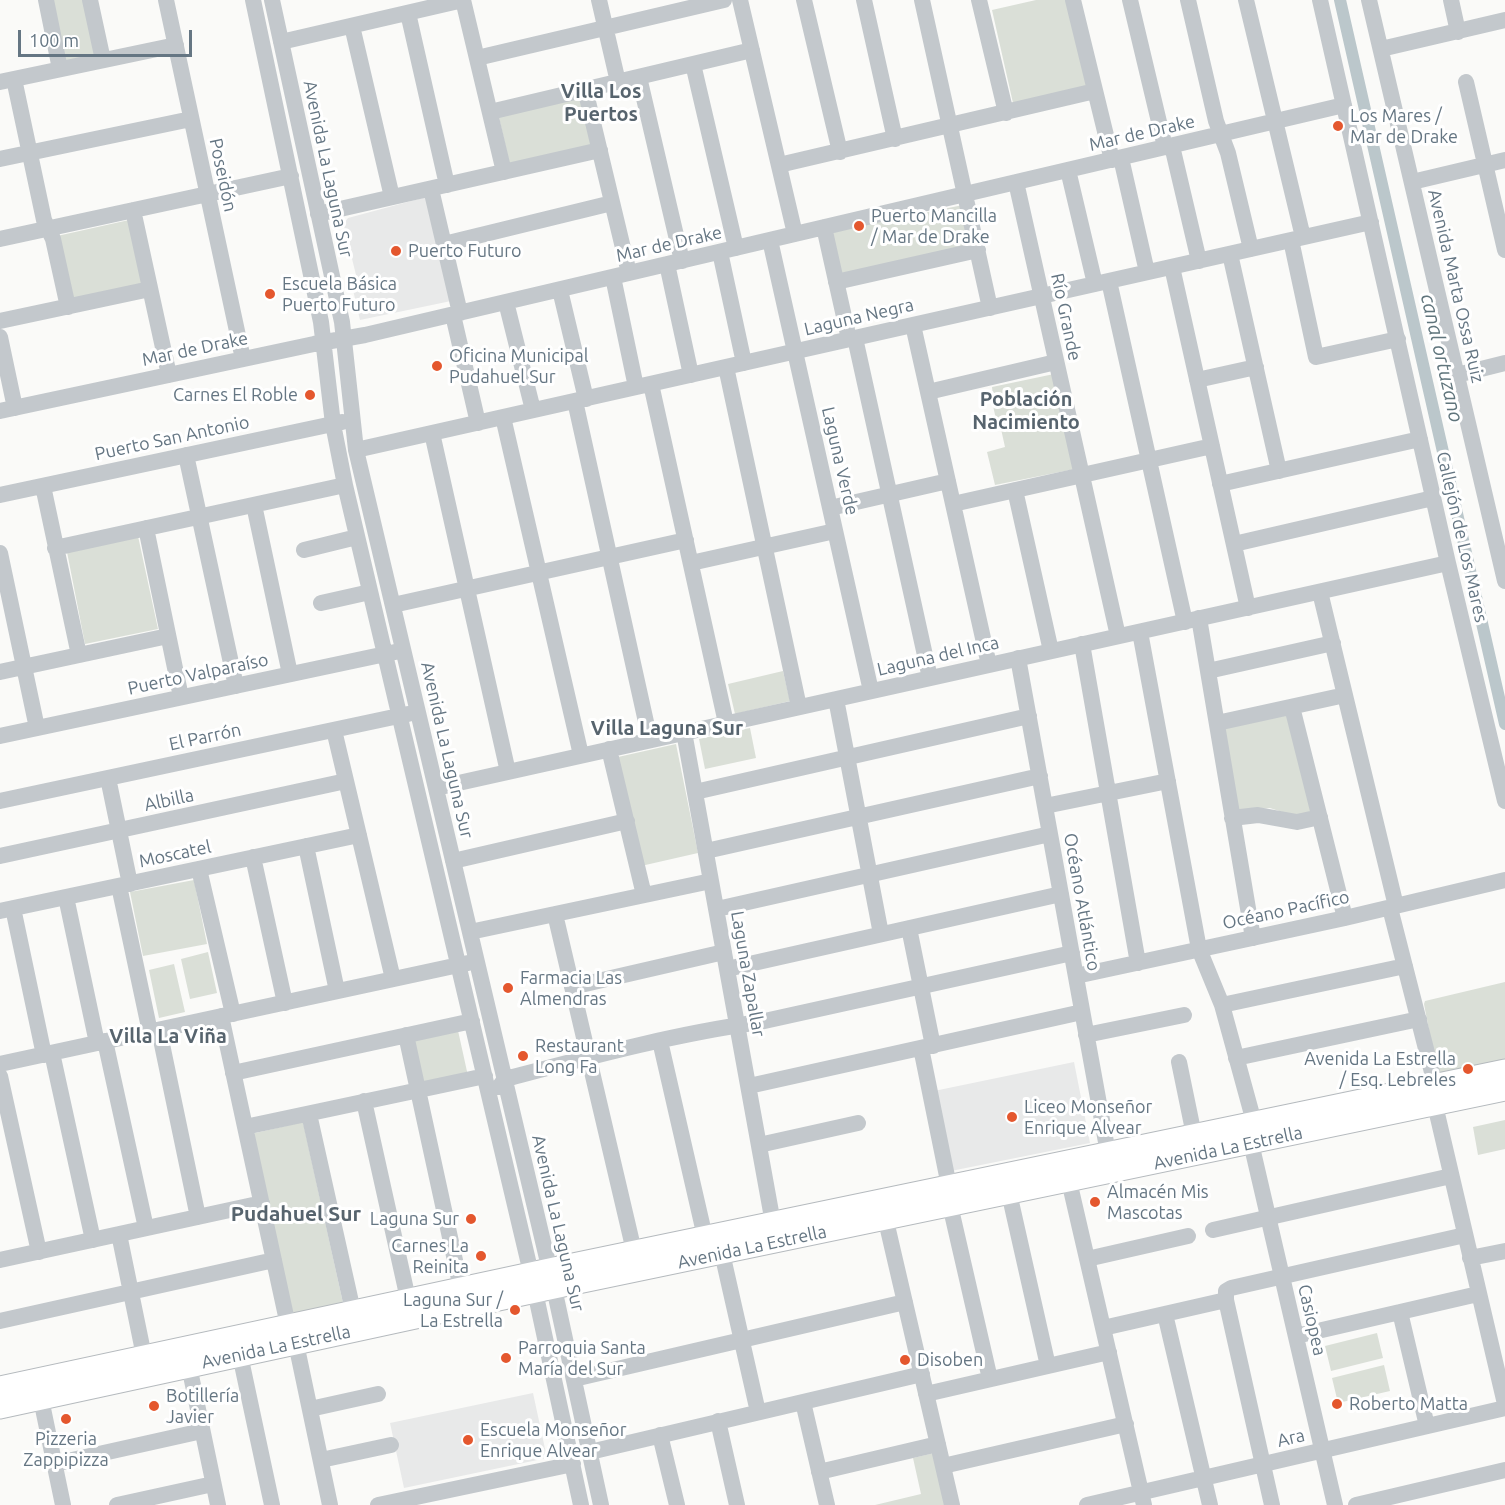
<!DOCTYPE html>
<html>
<head>
<meta charset="utf-8">
<style>
	body { margin:0 }
	#map { position:relative; width:1505px; height:1505px; overflow:hidden; background:#fafaf8; font-family:Ubuntu,sans-serif }
	canvas { display:block }
	.scale { position:absolute; left:18px; top:30px; width:174px; height:27px; box-sizing:border-box; border:3px solid #657683; border-top:0; padding-left:8px; font-size:18px; line-height:21px; white-space:nowrap; color:#657683; -webkit-text-stroke:4px #fff; paint-order:stroke }
</style>
</head>
<body>
<div id="map">
<canvas width="1505" height="1505"></canvas>
<div class="scale">100 m</div>
</div>
<script>
const c = document.querySelector('canvas').getContext('2d');
c.lineJoin = 'round';
function fillPath(path, color) {
  c.fillStyle = color;
  c.fill(path, 'evenodd');
}
function strokePath(path, color, width, dash) {
  c.strokeStyle = color;
  c.lineWidth = width;
  c.lineCap = dash ? 'butt' : 'round';
  c.setLineDash(dash || []);
  c.stroke(path);
}
function write(font, color, halo, rows, align = 'center') {
  c.font = font + ' Ubuntu,sans-serif';
  c.lineWidth = 6;
  c.setLineDash([]);
  c.textBaseline = 'middle';
  c.strokeStyle = halo;
  c.fillStyle = color;
  for (const [text, x, y, turn = 0] of rows) {
    c.save();
    c.translate(x, y);
    c.rotate((+turn || 0) * Math.PI / 180);
    c.textAlign = isNaN(turn) ? turn : align;
    if (halo) c.strokeText(text, 0, 0);
    c.fillText(text, 0, 0);
    c.restore();
  }
}
const built = new Path2D(`
	M426,197L451,301L360,320L350,277L356,275L344,226L345,222L348,218Z
	M1074,1062L1090,1143L951,1171L934,1091Z
	M533,1393L547,1458L404,1488L390,1423Z`);
const green = new Path2D(`
	M51,0H84L95,54L62,62Z
	M1036,0H1067L1087,87L1013,103L992,10Z
	M582,95L594,148L510,166L498,113Z
	M963,205L973,249L840,279L829,232Z
	M129,220L143,283L72,299L57,236Z
	M1054,374L1075,469L995,485L987,452L1005,447L1001,429H998L991,396H993L992,387Z
	M138,536L158,629L85,644L67,552Z
	M783,671L790,701L735,714L728,684Z
	M1290,712L1315,814L1297,817L1270,808L1237,811L1224,727Z
	M750,728L756,758L705,769L699,739Z
	M676,744L698,853L641,866L618,757Z
	M194,880L207,944L143,956L130,892Z
	M208,952L217,993L190,999L181,959Z
	M174,964L185,1012L159,1018L149,970Z
	M1505,982V1063L1438,1078L1424,1004L1425,1001Z
	M457,1026L468,1076L420,1087L410,1039Z
	M1505,1120V1149L1478,1155L1473,1127Z
	M303,1122L343,1303L291,1314L251,1134Z
	M1377,1333L1383,1358L1331,1371L1325,1346Z
	M1384,1365L1390,1391L1338,1403L1332,1378Z
	M934,1453L946,1505H875L921,1494L913,1458Z`);
const canal = new Path2D(`
	M1340,0L1505,724`);
const minor = new Path2D(`
	M46,0L60,69
	M90,0L103,60
	M166,0L243,359
	M253,0L321,322L333,424L345,485L531,1273L581,1505
	M272,0L342,322L356,450L554,1288L601,1505
	M599,0L618,82
	M740,0L795,234
	M804,0L840,152
	M864,0L895,139
	M922,0L990,308
	M979,0L1006,113
	M1073,0L1112,160
	M1130,0L1165,147
	M1188,0L1216,121L1228,153L1251,249
	M1246,0L1303,237
	M1320,0L1448,563L1505,801
	M1369,0L1505,581
	M1451,0L1458,32
	M408,13L447,185
	M352,26L392,197
	M281,42L463,0L504,172
	M1381,49L1505,20
	M477,58L724,0
	M693,64L736,248
	M639,77L682,261
	M14,79L44,220L53,239L68,307
	M0,82L176,45
	M1466,82L1505,250
	M585,89L629,273
	M490,112L752,50
	M1172,146L1199,261
	M1121,158L1147,272
	M0,159L191,119
	M779,165L1095,91
	M1068,170L1095,284
	M1016,182L1118,636
	M1412,182L1505,160
	M431,189L460,313
	M133,210L169,375
	M318,214L600,150
	M824,227L849,339
	M0,239L291,176
	M770,240L871,691
	M1291,240L1316,357L1398,339
	M444,244L612,203
	M720,252L744,363
	M1230,254L1279,471
	M667,264L691,375
	M1172,267L1248,608
	M613,277L636,387
	M1109,281L1185,622
	M836,282L978,250
	M560,290L586,399
	M506,302L533,410
	M453,315L478,423
	M0,321L150,289
	M913,325L989,665
	M0,337L15,408
	M855,338L930,678
	M726,367L799,707
	M1457,375L1505,363
	M1197,380L1256,367
	M651,384L726,723
	M928,392L1056,362
	M575,401L650,740
	M0,411L314,344L365,335L1344,105
	M503,417L581,755
	M432,433L508,772
	M356,450L1371,222
	M186,455L236,686
	M1220,484L1420,439
	M43,486L79,655
	M1015,490L1051,651
	M0,495L342,422
	M953,504L1212,446
	M254,505L290,674
	M830,508L948,481
	M146,528L181,697
	M1234,544L1433,498
	M55,548L345,485
	M304,550L357,537
	M0,553L37,728
	M691,563L835,531
	M1320,592L1396,906
	M321,603L370,592
	M393,605L686,540
	M1199,618L1253,938
	M1140,632L1199,949L1222,1005L1254,1122
	M1082,644L1138,963
	M1018,658L1108,1153
	M1208,671L1333,643
	M0,672L168,636
	M836,699L881,934
	M1292,707L1345,918
	M1217,723L1345,695
	M334,730L393,979
	M684,732L773,1223
	M0,736L395,652
	M609,749L644,895
	M108,778L130,884
	M436,788L1448,563
	M695,792L1029,716
	M0,801L408,714
	M1045,806L1168,781
	M1232,818L1258,815L1297,822L1320,817
	M306,846L337,991
	M706,851L1040,776
	M0,856L346,781
	M253,857L285,1003
	M453,861L627,821
	M199,869L233,1014
	M119,886L150,1032
	M66,897L97,1043
	M13,908L44,1055
	M1390,908L1435,1084
	M717,909L1050,834
	M0,911L359,835
	M555,914L634,1251
	M909,928L933,1046
	M470,932L711,881
	M727,969L1061,894
	M1076,976L1345,918L1505,880
	M572,987L724,952
	M1222,1005L1405,966
	M221,1016L286,1316L298,1353L330,1505
	M159,1030L198,1217
	M406,1035L461,1288
	M1086,1035L1184,1015
	M105,1041L146,1228
	M660,1041L705,1237
	M921,1048L949,1186
	M52,1053L93,1240
	M1236,1058L1419,1019
	M1179,1062L1194,1135
	M0,1064L468,963
	M233,1073L472,1021
	M0,1076L39,1252
	M749,1086L1082,1012
	M499,1087L505,1079C589,1057 674,1034 760,1022L1072,953
	M364,1101L408,1299
	M1435,1105L1505,1404
	M309,1114L353,1311
	M245,1127L485,1076
	M1251,1143L1335,1505
	M759,1145L858,1123
	M1066,1168L1144,1505
	M1009,1193L1048,1366
	M950,1205L990,1379
	M883,1208L952,1505
	M1213,1230L1451,1176
	M119,1234L144,1356
	M722,1253L758,1412
	M1470,1258L1505,1251
	M1087,1259L1188,1236
	M0,1260L262,1203
	M1400,1312L1427,1426
	M1165,1314L1210,1505
	M0,1321L274,1260
	M1103,1328L1226,1300
	M1296,1336L1478,1294
	M240,1355L272,1505
	M189,1366L218,1505
	M574,1379L905,1302
	M926,1394L1109,1352
	M41,1399L63,1505
	M803,1402L827,1505
	M310,1409L378,1394
	M718,1421L737,1505
	M660,1435L677,1505
	M590,1452L922,1374
	M321,1460L391,1445
	M54,1464L202,1431
	M943,1466L1126,1424
	M819,1472L938,1444
	M117,1505L213,1484
	M378,1505L573,1464
	M1087,1505L1505,1408
	M1272,1505L1226,1300V1291L1231,1288L1465,1235
	M1356,1505L1505,1470`);
const major = new Path2D(`
	M0,1387L568,1265L1505,1070
	M0,1408L554,1288L1505,1090`);
const markers = [
	[1338,126,6,"#e4572e"],
	[859,226,6,"#e4572e"],
	[396,251,6,"#e4572e"],
	[270,294,6,"#e4572e"],
	[437,366,6,"#e4572e"],
	[310,395,6,"#e4572e"],
	[508,988,6,"#e4572e"],
	[523,1056,6,"#e4572e"],
	[1468,1069,6,"#e4572e"],
	[1012,1117,6,"#e4572e"],
	[1095,1202,6,"#e4572e"],
	[471,1219,6,"#e4572e"],
	[481,1256,6,"#e4572e"],
	[515,1310,6,"#e4572e"],
	[506,1358,6,"#e4572e"],
	[905,1360,6,"#e4572e"],
	[1337,1404,6,"#e4572e"],
	[154,1406,6,"#e4572e"],
	[66,1419,6,"#e4572e"],
	[468,1440,6,"#e4572e"]
];
const poiNames = [
	["Los Mares /",1350,116],
	["Mar de Drake",1350,137],
	["Puerto Mancilla",871,216],
	["/ Mar de Drake",871,237],
	["Puerto Futuro",408,251],
	["Escuela Básica",282,284],
	["Puerto Futuro",282,305],
	["Oficina Municipal",449,356],
	["Pudahuel Sur",449,377],
	["Carnes El Roble",298,395,"right"],
	["Farmacia Las",520,978],
	["Almendras",520,999],
	["Restaurant",535,1046],
	["Long Fa",535,1067],
	["Avenida La Estrella",1456,1059,"right"],
	["/ Esq. Lebreles",1456,1080,"right"],
	["Liceo Monseñor",1024,1107],
	["Enrique Alvear",1024,1128],
	["Almacén Mis",1107,1192],
	["Mascotas",1107,1213],
	["Laguna Sur",459,1219,"right"],
	["Carnes La",469,1246,"right"],
	["Reinita",469,1267,"right"],
	["Laguna Sur /",503,1300,"right"],
	["La Estrella",503,1321,"right"],
	["Parroquia Santa",518,1348],
	["María del Sur",518,1369],
	["Disoben",917,1360],
	["Botillería",166,1396],
	["Javier",166,1417],
	["Roberto Matta",1349,1404],
	["Escuela Monseñor",480,1430],
	["Enrique Alvear",480,1451],
	["Pizzeria",66,1439,"center"],
	["Zappipizza",66,1460,"center"]
];
const streetNames = [
	["Mar de Drake",1142,133,-13],
	["Avenida La Laguna Sur",328,169,78],
	["Poseidón",223,175,78],
	["Mar de Drake",669,244,-13],
	["Avenida Marta Ossa Ruiz",1456,286,77],
	["Laguna Negra",859,317,-13],
	["Río Grande",1066,317,78],
	["Mar de Drake",195,349,-12],
	["Puerto San Antonio",172,438,-12],
	["Laguna Verde",840,461,77],
	["Callejón de Los Mares",1462,537,77],
	["Laguna del Inca",938,656,-13],
	["Puerto Valparaíso",198,674,-12],
	["El Parrón",205,737,-12],
	["Avenida La Laguna Sur",447,750,77],
	["Albilla",169,800,-12],
	["Moscatel",175,854,-12],
	["Océano Atlántico",1082,902,80],
	["Océano Pacífico",1286,910,-12],
	["Laguna Zapallar",748,974,80],
	["Avenida La Estrella",1228,1148,-12],
	["Avenida La Laguna Sur",558,1223,77],
	["Avenida La Estrella",752,1247,-12],
	["Casiopea",1312,1320,77],
	["Avenida La Estrella",276,1347,-12],
	["Ara",1291,1438,-13]
];
const neighbourhoodNames = [
	["Villa Los",601,91],
	["Puertos",601,114],
	["Población",1026,399],
	["Nacimiento",1026,422],
	["Villa Laguna Sur",667,728],
	["Villa La Viña",168,1036]
];
const waterNames = [
	["canal ortuzano",1442,358,77]
];
const quarterNames = [
	["Pudahuel Sur",296,1214]
];
fillPath(built, '#e8e9e9');
fillPath(green, '#dadfd7');
strokePath(canal, '#bbc7cb', 12);
strokePath(major, '#b5babe', 23);
strokePath(minor, '#c3c8cc', 16);
strokePath(major, '#fff', 21);
for (const [x, y, r, color] of markers) {
  const dot = new Path2D();
  dot.arc(x, y, r, 0, 2 * Math.PI);
  c.fillStyle = color;
  c.fill(dot);
  strokePath(dot, '#fff', 2);
}
write('18px', '#657683', '#fff', poiNames, 'left');
write('18px', '#657683', '#fff', streetNames);
write('bold 20px', '#57646e', '#fff', neighbourhoodNames);
write('italic 20px', '#60757c', '#fff', waterNames);
write('bold 21px', '#57646e', '#fff', quarterNames);
</script>
</body>
</html>
